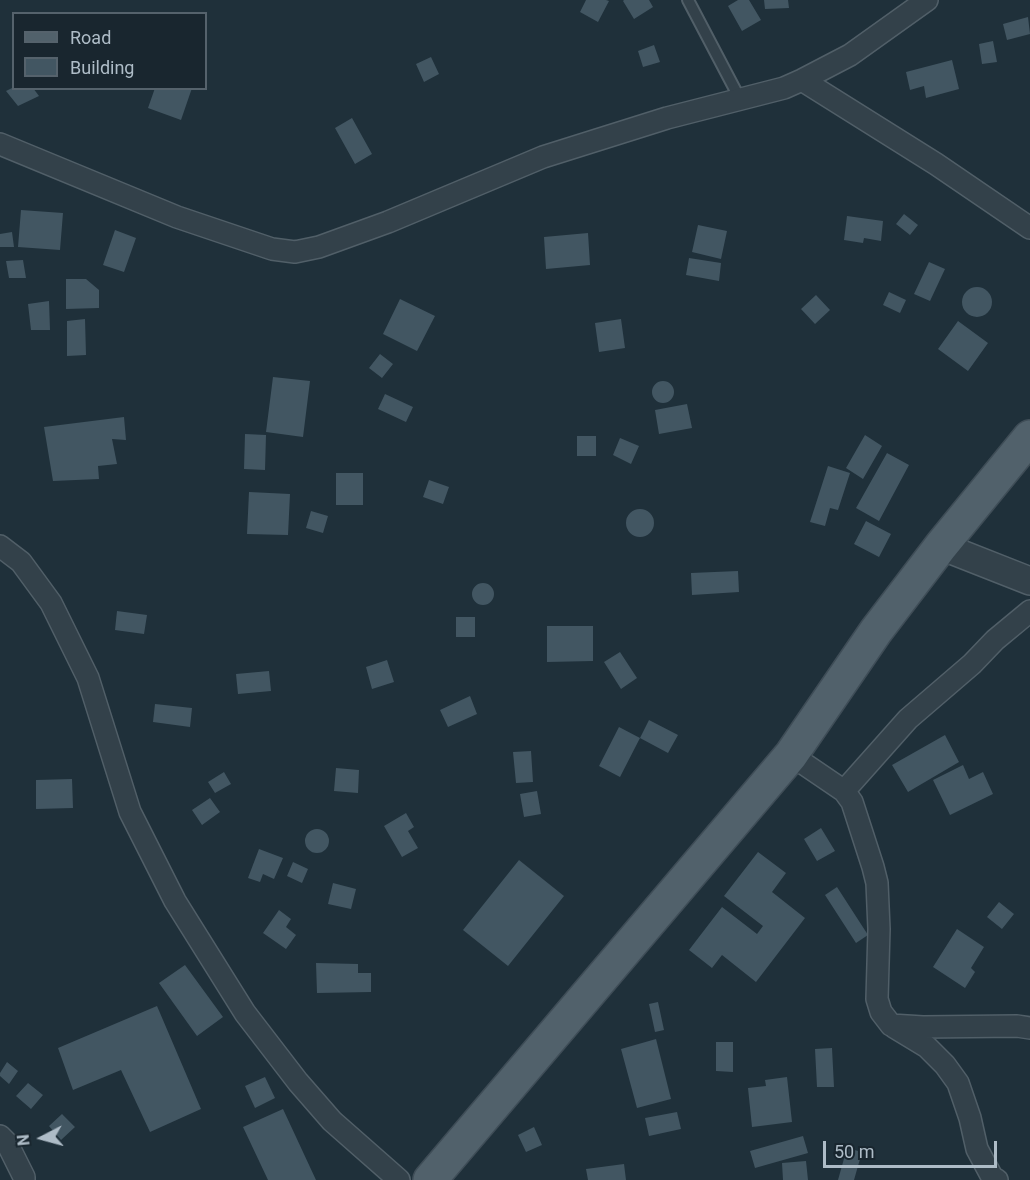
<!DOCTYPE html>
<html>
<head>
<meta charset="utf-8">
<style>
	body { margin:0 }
	#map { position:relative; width:1030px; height:1180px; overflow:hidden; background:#1f303a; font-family:Roboto,sans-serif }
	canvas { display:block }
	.legend { position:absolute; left:12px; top:12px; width:195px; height:78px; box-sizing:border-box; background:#19262f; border:2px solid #55626c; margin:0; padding:8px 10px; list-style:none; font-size:18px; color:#aebcc7 }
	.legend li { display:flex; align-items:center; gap:12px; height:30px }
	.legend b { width:30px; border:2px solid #55626c }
	.north { position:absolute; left:12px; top:1108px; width:60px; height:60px; -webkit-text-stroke:4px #19262f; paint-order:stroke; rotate:264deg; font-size:16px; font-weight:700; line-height:24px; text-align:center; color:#aebcc7 }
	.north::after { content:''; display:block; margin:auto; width:21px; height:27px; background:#aebcc7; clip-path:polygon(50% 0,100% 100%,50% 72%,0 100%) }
	.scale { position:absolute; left:823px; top:1141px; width:174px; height:27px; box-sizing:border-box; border:3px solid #aebcc7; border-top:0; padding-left:8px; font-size:18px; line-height:21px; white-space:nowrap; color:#aebcc7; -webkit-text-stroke:4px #19262f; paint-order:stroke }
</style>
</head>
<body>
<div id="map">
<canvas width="1030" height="1180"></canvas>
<ul class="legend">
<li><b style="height:8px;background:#51616b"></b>Road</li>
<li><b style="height:16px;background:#425662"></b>Building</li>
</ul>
<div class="north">N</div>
<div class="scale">50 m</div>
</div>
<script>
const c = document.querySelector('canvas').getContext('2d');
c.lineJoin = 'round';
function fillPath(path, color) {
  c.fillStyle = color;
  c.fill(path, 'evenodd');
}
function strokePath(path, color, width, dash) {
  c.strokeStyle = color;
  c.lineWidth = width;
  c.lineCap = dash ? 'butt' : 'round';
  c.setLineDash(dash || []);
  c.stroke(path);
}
const building = new Path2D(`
	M586,0H606L609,1L598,22L580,12Z
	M624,0H649L653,7L634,19L623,1Z
	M738,0H749L761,20L742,31L728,6Z
	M764,0H788L789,8L765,9Z
	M1028,17L1030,34L1007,40L1003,24Z
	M993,41L997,62L982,64L979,44Z
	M654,45L660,62L643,67L638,51Z
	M431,57L439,74L424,82L416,64Z
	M952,60L959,89L926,98L924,86L910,90L906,72Z
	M14,87L33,88L39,96L18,106L6,91Z
	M155,88H192L181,120L148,108Z
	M352,118L372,154L355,164L335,128Z
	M21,210L63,213L60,250L18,247Z
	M904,214L918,225L910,235L896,224Z
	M847,216L883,221L881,241L864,238L863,243L844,240Z
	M698,225L727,231L721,259L692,252Z
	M115,230L136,238L124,272L103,265Z
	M12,232L14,247H0V234Z
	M588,233L590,265L546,269L544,237Z
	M689,258L721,263L719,281L686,275Z
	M23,260L26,278H9L6,261Z
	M929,262L945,269L930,301L914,294Z
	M66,279H86L99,290V308L66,309Z
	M962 302a15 15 0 1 1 30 0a15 15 0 1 1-30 0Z
	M889,292L906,300L900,313L883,305Z
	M816,295L830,310L815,324L801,309Z
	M400,299L435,316L417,351L383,334Z
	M49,301L50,330H31L28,304Z
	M85,319L86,355L67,356V321Z
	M621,319L625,348L599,352L595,323Z
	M958,321L988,343L968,371L938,349Z
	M380,354L393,364L382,378L369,368Z
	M273,377L310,381L303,437L266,432Z
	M652 392a11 11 0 1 1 22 0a11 11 0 1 1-22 0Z
	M385,394L413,407L406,422L378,409Z
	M687,404L692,428L659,434L655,410Z
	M124,417L126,440L112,439L117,464L98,466L99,479L53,481L44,427Z
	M245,434L266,435L265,470L244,469Z
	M865,435L882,446L863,479L846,468Z
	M577,436H596V456H577Z
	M620,438L639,446L631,464L613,455Z
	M887,453L909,465L879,521L856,508Z
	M828,466L850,473L838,510L830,508L825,526L810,522Z
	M336,473H363V505H336Z
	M429,480L449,487L443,504L423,497Z
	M249,492L290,494L288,535L247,534Z
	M626 523a14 14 0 1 1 28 0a14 14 0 1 1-28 0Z
	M311,511L328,516L323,533L306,528Z
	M866,521L891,534L879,557L854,544Z
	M738,571L739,592L692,595L691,573Z
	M472 594a11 11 0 1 1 22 0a11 11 0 1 1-22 0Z
	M117,611L147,615L144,634L115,630Z
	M456,617H475V637H456Z
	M547,626H593V661L547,662Z
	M620,652L637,678L621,689L604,662Z
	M387,660L394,682L372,689L366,667Z
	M269,671L271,691L238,694L236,674Z
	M470,696L477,714L448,727L440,710Z
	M155,704L192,708L190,727L153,722Z
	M649,720L678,735L668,753L640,738L620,777L599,766L619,727L640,738Z
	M945,735L959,762L908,792L892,765Z
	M531,751L533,782L516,783L513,752Z
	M963,765L969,779L983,772L993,794L950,815L933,780Z
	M336,768L359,770L358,793L334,791Z
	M224,772L231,784L215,793L208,782Z
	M72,779L73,808L36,809V780Z
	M537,791L541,814L524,817L520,794Z
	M210,798L220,812L202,825L192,810Z
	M406,813L414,827L408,831L418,848L402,857L384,826Z
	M821,828L835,851L817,861L804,839Z
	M305 841a12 12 0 1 1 24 0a12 12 0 1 1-24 0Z
	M259,849L283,858L274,879L263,874L260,882L248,878Z
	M758,852L786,873L772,892L805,918L756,982L722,955L712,968L689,950L722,907L757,934L763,926L724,896Z
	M519,860L564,896L508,966L463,930Z
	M293,862L308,869L302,883L287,876Z
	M333,883L356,889L351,909L328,904Z
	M837,887L868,935L856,943L825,895Z
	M999,902L1014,914L1002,929L987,917Z
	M279,910L291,919L286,927L296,935L286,949L263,933Z
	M957,929L984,947L971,968L975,972L965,988L933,967Z
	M316,963L358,964V973H371V992L317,993Z
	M185,965L223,1017L197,1036L159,983Z
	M658,1002L664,1030L655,1032L649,1004Z
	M157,1006L201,1109L150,1132L121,1070L73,1090L58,1048Z
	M656,1039L671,1099L637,1108L621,1049Z
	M716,1042H733V1072L716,1071Z
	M832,1048L834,1087H817L815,1049Z
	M7,1062L18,1071L9,1084L0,1076V1073Z
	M265,1077L275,1098L255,1108L245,1086Z
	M787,1077L792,1122L752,1127L748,1088L766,1086L765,1080Z
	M28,1083L43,1095L31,1109L16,1096Z
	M283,1109L316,1180H268L243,1127Z
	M677,1112L681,1129L649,1136L645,1118Z
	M62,1114L75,1127L61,1140L49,1126Z
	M534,1127L542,1145L526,1152L518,1135Z
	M803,1136L808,1153L755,1168L750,1151Z
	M847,1148L862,1152L854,1180H838Z
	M806,1161L808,1180H783L782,1163Z
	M624,1164L626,1180H588L586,1169Z`);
const service = new Path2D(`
	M688,0L740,99`);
const minor = new Path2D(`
	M802,80L936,164L1030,228
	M0,144L177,217L272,249L295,252L319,247L388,222L543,157L667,118L784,88L802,80L850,55L927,0
	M0,546L21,562L51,603L88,678L130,812L175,901L245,1013L298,1082L332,1121L399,1180
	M791,755L844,791L852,802L873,867L877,883L879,929L877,999L881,1012L891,1025L923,1027L1017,1026L1030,1028
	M844,791L908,719L972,664L995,640L1030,611
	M894,1027L927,1047L945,1065L958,1083L970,1118L977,1149L992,1177L997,1180
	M0,1136L7,1143L24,1177V1180`);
const tertiary = new Path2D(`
	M941,546L1030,581`);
const primary = new Path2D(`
	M430,1180L791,755L876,631L941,546L1030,437`);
fillPath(building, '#425662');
strokePath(service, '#515f68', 14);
strokePath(minor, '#515f68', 24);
strokePath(tertiary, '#515f68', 30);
strokePath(primary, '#3f4d57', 36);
strokePath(service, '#33414a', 10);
strokePath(minor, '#33414a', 21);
strokePath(tertiary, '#33414a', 27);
strokePath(primary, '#51616b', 33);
</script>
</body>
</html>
